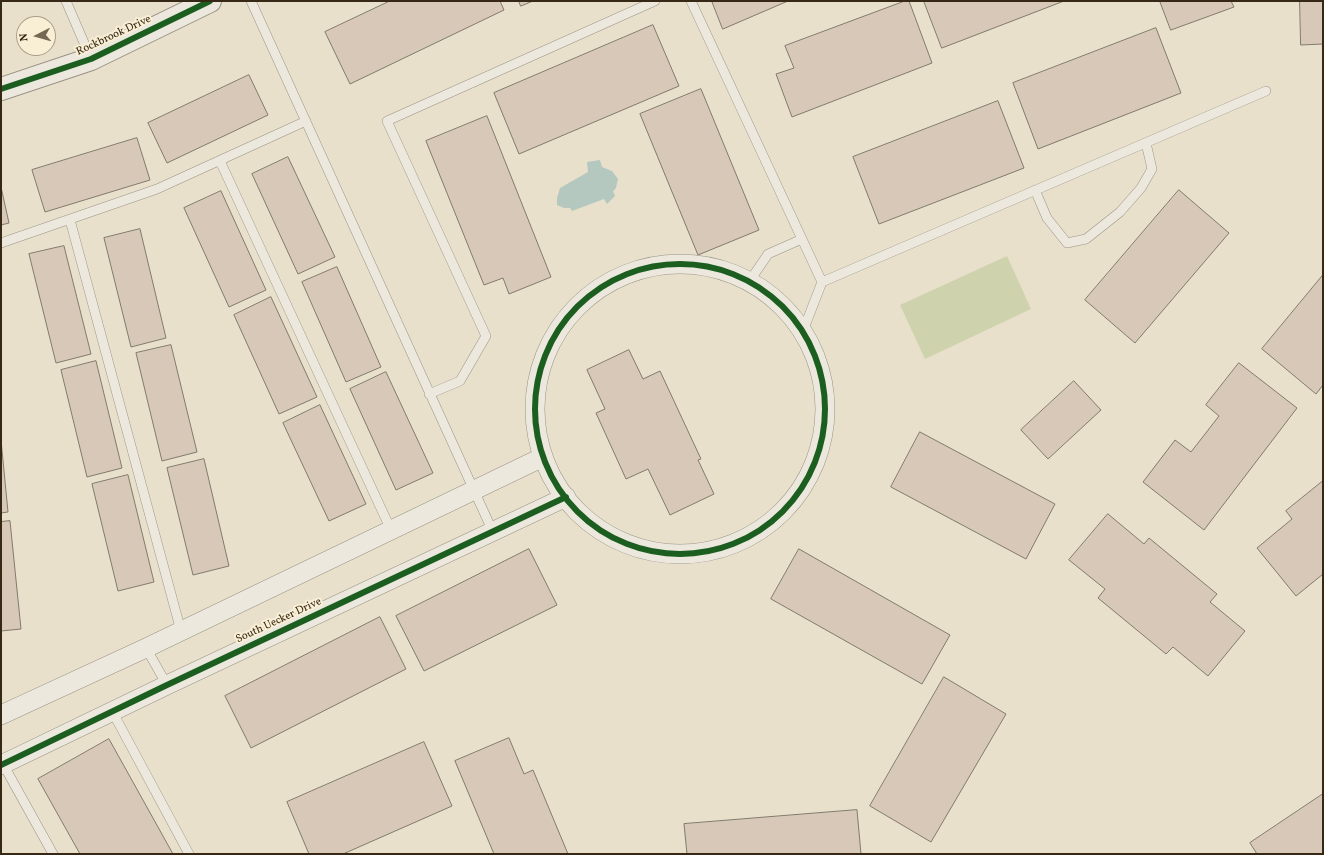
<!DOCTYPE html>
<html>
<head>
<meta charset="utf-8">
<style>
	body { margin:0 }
	#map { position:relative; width:1324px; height:855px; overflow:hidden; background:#e8e0cb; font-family:Vollkorn,serif }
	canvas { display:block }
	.frame { position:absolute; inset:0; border:2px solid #372715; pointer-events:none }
	.north { position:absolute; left:16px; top:16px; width:40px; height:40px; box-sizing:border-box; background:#f8efd5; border:1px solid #ab9f88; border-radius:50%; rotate:264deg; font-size:11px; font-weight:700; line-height:16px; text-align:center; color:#372715 }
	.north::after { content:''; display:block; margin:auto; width:14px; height:18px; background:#756855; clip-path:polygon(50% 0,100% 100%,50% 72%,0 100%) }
</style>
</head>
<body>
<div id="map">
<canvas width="1324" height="855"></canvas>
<div class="frame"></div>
<div class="north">N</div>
</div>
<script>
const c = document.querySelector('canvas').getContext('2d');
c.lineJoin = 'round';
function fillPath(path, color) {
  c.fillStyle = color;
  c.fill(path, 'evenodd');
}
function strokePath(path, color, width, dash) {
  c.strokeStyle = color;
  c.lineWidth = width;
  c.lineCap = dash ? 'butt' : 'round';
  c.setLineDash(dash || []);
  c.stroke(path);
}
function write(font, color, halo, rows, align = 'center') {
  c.font = font + ' Vollkorn,serif';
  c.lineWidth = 4;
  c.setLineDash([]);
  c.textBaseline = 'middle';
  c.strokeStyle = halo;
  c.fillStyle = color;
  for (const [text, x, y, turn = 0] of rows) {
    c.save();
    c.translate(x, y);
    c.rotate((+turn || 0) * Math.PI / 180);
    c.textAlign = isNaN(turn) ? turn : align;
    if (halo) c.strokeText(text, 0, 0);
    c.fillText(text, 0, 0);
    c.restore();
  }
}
const green = new Path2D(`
	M1007,256L1031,309L925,359L900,305Z`);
const water = new Path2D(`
	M600,160L602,167L612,171L618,179L616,188L613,191L615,196L607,204L604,199L572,211L570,208H564L557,205V198L560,188L588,172L587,162Z`);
const building = new Path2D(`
	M390,1H500L504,10L350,84L325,32Z
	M519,1H533L521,6Z
	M712,1H788L723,29Z
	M905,1H909L932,63L792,117L776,74L794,68L785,46Z
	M924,1H1064L942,48Z
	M1160,1H1231L1234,7L1171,30Z
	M1300,1H1323V44L1301,45Z
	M653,25L679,86L519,154L494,93Z
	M1156,28L1181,93L1038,149L1013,83Z
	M249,75L268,115L167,163L148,123Z
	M701,89L759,230L698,255L640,114Z
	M998,101L1024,168L879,224L853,157Z
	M487,116L551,277L509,294L503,278L484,285L426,141Z
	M137,138L150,180L45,212L32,170Z
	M288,157L335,257L298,274L252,174Z
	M1,187L9,223L1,225Z
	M1179,190L1229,233L1135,343L1085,300Z
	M221,191L266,290L229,307L184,208Z
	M140,229L166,338L131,347L104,238Z
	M64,246L91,354L56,363L29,254Z
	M337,267L381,367L346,382L302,282Z
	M1323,275V385L1316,394L1262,349Z
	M271,297L317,397L279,414L234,315Z
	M171,345L197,452L162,461L136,353Z
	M629,350L643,379L660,371L701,459L698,460L714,494L670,515L648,469L626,479L596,413L605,409L587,370Z
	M96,361L122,468L87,477L61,370Z
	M1239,363L1297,408L1204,530L1143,482L1175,440L1191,452L1219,416L1206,405Z
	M386,372L433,473L396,490L350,389Z
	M1074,381L1101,410L1048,459L1021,430Z
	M320,405L366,504L329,521L283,423Z
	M920,432L1055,504L1026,559L891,487Z
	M1,440L8,512L1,513Z
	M204,459L229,566L193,575L167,468Z
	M128,475L154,582L118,591L92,484Z
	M1323,481V574L1296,596L1257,548L1292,519L1286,511Z
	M1108,514L1144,544L1149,538L1217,594L1210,602L1245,631L1208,676L1173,647L1166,654L1098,598L1105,589L1069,560Z
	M10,521L21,629L1,631V522Z
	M529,549L557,605L424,671L396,616Z
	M799,549L950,635L922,684L771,599Z
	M380,617L406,669L251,748L225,696Z
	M944,677L1006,714L931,842L870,806Z
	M509,738L524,774L533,770L568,854H494L455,761Z
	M109,739L173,854H80L38,779Z
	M424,742L452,806L343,854H309L287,802Z
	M1323,794V854H1257L1250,843Z
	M857,810L861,854H687L684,824Z`);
const service = new Path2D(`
	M66,1L91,59
	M251,1L493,532
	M691,1L822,282L1266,91
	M220,161L391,530
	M1035,190L1047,218L1067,243L1086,239L1120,212L1141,188L1152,169L1146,143
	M70,220L181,631
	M1,243L157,189L306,121
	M749,282L768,254L802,239
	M803,331L822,282
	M429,394L460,381L486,336L387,121L655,1
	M146,648L167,685
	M112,711L189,854
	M3,764L53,854`);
const minor = new Path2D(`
	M535 409a145 145 0 1 1 290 0a145 145 0 1 1-290 0Z
	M1,715L146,648L543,457
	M1,765L167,685L566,497`);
const tertiary = new Path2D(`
	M1,89L91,59L210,1`);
const cycleway = new Path2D(`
	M1,89L91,59L210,1
	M535 409a145 145 0 1 1 290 0a145 145 0 1 1-290 0Z
	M1,765L167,685L566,497`);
const streetNames = [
	["Rockbrook Drive",114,36,-25],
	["South Uecker Drive",279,621,-25]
];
fillPath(green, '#ced2ad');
fillPath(water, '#b4c8bf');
fillPath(building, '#d7c8b8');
strokePath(building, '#817a6d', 1);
strokePath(service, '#9a9385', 10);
strokePath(minor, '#9a9385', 20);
strokePath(tertiary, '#9a9385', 24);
strokePath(service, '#ece8dd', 9);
strokePath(minor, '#ece8dd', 19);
strokePath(tertiary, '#ece8dd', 22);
strokePath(cycleway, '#1b5e20', 6);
write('11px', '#372715', '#f8efd5', streetNames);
</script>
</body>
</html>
